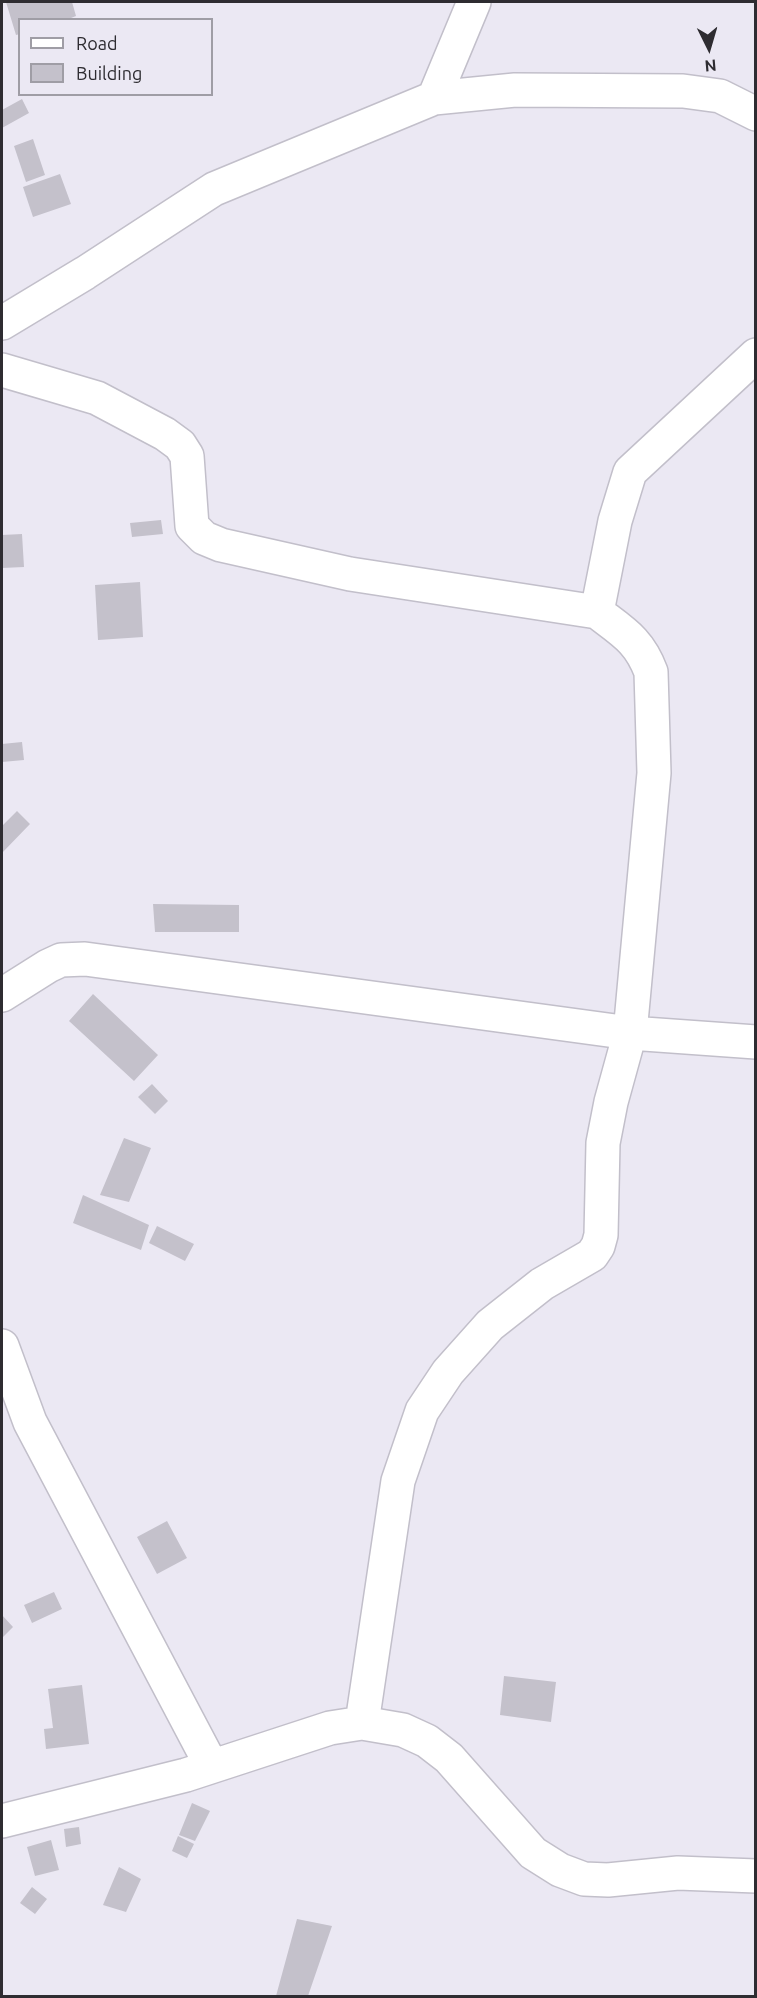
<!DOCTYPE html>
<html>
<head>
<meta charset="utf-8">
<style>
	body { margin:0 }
	#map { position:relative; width:757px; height:1998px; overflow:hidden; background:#ebe8f3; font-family:Ubuntu,sans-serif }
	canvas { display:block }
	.frame { position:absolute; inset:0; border:3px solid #2e2c31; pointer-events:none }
	.legend { position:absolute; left:18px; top:18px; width:195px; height:78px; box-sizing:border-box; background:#ebe8f3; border:2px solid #9f9da5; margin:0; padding:8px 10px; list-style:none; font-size:18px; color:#2e2c31 }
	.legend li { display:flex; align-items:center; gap:12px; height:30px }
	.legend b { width:30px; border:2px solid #9f9da5 }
	.north { position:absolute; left:679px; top:18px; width:60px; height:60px; -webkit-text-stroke:4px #ebe8f3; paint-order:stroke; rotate:175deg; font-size:16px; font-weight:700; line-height:24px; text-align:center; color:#2e2c31 }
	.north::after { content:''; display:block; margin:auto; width:21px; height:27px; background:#2e2c31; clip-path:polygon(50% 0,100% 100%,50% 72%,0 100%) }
</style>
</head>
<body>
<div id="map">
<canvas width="757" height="1998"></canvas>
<div class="frame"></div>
<ul class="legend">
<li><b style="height:8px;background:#fff"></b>Road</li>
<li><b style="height:16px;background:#c4c1cb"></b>Building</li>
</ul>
<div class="north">N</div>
</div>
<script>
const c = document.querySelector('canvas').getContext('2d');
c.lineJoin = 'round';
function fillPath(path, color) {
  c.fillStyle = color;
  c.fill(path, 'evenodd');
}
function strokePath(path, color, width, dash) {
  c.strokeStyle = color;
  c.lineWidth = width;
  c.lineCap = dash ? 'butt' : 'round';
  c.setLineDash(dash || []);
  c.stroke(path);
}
const building = new Path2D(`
	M6,2H72L76,16L66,20H20V34L16,35Z
	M22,99L29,113L2,128V110Z
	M33,139L45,175L26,182L14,146Z
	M60,174L71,204L33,217L23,187Z
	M161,520L163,534L132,537L130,523Z
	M22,534L24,567L2,568V535Z
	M140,582L143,637L98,640L95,585Z
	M22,742L24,760L2,762V744Z
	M17,811L30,824L2,853V826Z
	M153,904L239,905V932H155Z
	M93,994L158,1055L134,1081L69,1021Z
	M152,1084L168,1101L155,1114L138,1097Z
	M124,1138L151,1148L129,1202L100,1195Z
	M83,1195L149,1225L141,1250L73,1223Z
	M157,1226L194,1244L185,1261L149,1243Z
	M167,1521L187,1558L157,1574L137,1537Z
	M54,1592L62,1609L32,1623L24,1605Z
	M2,1615L13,1627L2,1638Z
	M504,1676L556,1682L551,1722L500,1715Z
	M82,1685L89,1744L46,1749L44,1729L53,1728L48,1689Z
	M192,1803L210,1811L195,1841L179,1835Z
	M79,1827L81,1844L66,1847L64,1829Z
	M178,1836L194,1844L187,1858L172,1851Z
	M51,1840L59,1870L35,1876L27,1847Z
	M119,1867L141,1879L126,1912L103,1905Z
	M32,1887L47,1899L35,1914L20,1903Z
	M297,1919L332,1926L308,1996H276Z`);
const minor = new Path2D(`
	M434,98L474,2
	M2,323L85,273L214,189L434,98L515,90L683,91L720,96L756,114
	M2,370L97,398L165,434L180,445L187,456L192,526L204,538L221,545L350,574L597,612
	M2,995L48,966L61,960L85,959L630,1033L756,1042
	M2,1346L30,1422L211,1765
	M362,1723L398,1481L422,1411L448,1372L490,1325L542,1284L592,1255L598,1246L601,1235L603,1143L611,1102L630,1033L654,773L651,672C639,640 623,632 597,612L615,521L630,472L756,355
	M2,1821L186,1775L330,1728L362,1723L403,1730L427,1741L449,1758L533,1853L560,1870L584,1879L608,1880L678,1873L756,1876`);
fillPath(building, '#c4c1cb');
strokePath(minor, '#c2bfca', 36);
strokePath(minor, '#fff', 33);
</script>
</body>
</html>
